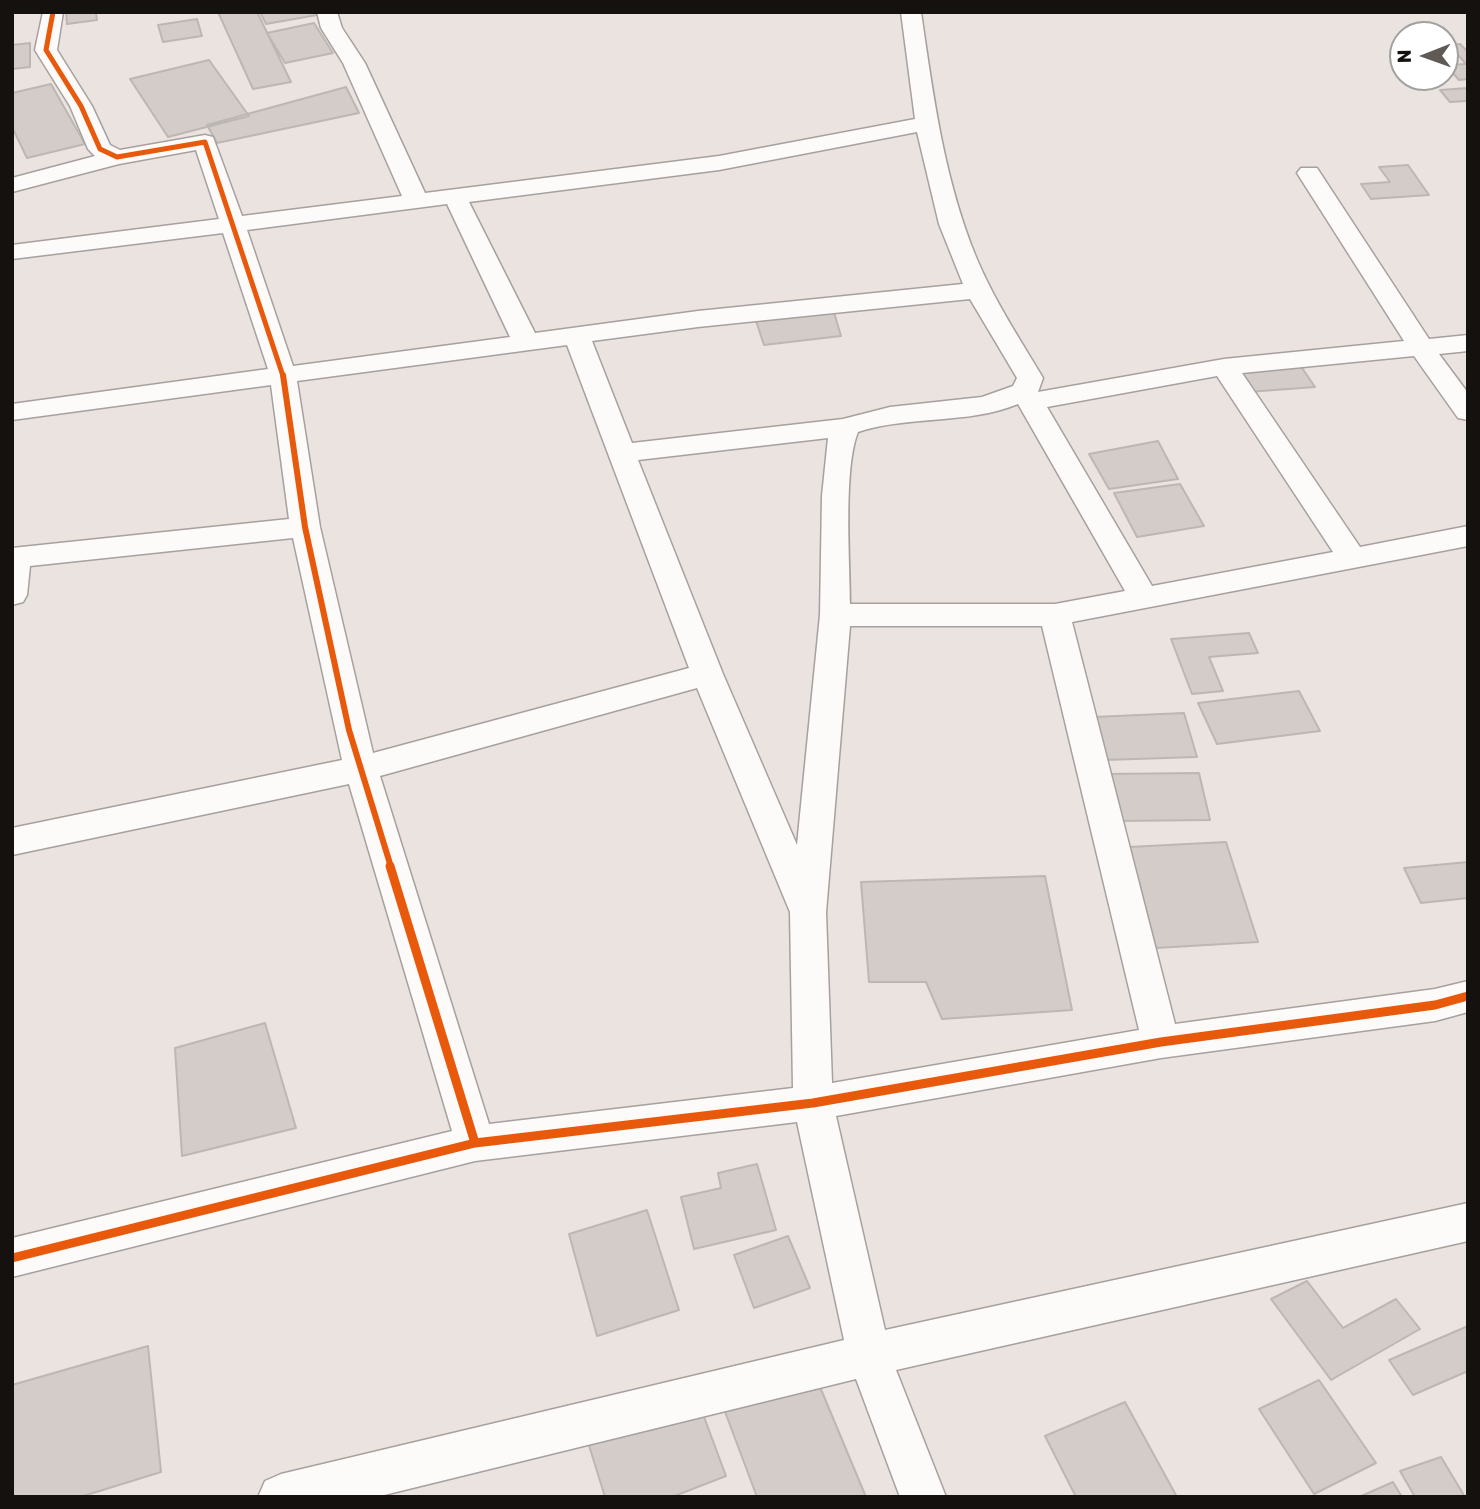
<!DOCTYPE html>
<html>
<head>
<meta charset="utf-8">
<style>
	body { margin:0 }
	#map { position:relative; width:1480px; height:1509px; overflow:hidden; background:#ebe3df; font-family:Rubik,sans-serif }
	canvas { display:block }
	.frame { position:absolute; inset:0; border:14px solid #15110e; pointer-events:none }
	.north { position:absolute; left:1389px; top:21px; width:70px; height:70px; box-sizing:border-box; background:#fff; border:2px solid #a1a09f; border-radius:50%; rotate:269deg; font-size:19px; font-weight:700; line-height:28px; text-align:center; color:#15110e }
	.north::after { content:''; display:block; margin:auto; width:24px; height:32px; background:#605a57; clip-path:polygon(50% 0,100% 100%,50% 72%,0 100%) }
</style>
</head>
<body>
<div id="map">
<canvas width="1480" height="1509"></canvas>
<div class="frame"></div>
<div class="north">N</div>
</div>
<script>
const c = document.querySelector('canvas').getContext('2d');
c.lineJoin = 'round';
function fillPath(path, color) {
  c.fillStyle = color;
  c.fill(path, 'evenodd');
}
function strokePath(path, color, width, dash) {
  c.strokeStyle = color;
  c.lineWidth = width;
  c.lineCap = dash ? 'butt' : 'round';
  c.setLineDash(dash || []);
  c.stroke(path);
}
const building = new Path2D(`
	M66,12H96L97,20L67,24Z
	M218,12H257L291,82L253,89Z
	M260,12H315L317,15L266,24Z
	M197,19L202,36L163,42L158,25Z
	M314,23L333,53L285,63L267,33Z
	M30,43V67L12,69V45Z
	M1460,44L1468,52V79L1459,80L1446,65L1466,64L1459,56L1445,57V45Z
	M209,60L249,116L168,137L130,79Z
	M51,84L85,144L27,158L12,127V93Z
	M346,87L359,113L217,143L207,125Z
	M1468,88V101L1450,102L1440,90Z
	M1408,165L1429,195L1371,199L1361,184L1390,182L1379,167Z
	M833,309L841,336L764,345L755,318Z
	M1298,362L1315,387L1248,392L1232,369Z
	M1158,441L1178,479L1109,489L1089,454Z
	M1180,484L1204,526L1137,537L1114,493Z
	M1249,633L1258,653L1209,657L1223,691L1192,694L1171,639Z
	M1299,691L1320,731L1217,744L1198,703Z
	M1184,713L1197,757L1105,760L1094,717Z
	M1199,773L1210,820L1115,821L1105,774Z
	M1226,842L1258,942L1156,948L1129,847Z
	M1468,862V898L1421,903L1404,868Z
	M1045,876L1072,1010L942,1019L926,982H869L861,882Z
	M265,1023L296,1128L182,1156L175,1048Z
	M757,1164L776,1230L694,1249L681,1197L721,1188L718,1173Z
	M647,1210L679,1310L597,1336L569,1234Z
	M788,1236L810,1288L754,1308L734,1255Z
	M1307,1281L1343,1328L1396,1299L1420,1329L1331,1380L1271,1299Z
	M1468,1326V1371L1413,1395L1389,1360Z
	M148,1346L161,1472L80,1497H12V1385Z
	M815,1375L866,1497H757L724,1409Z
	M1319,1380L1376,1463L1314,1494L1259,1409Z
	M697,1398L726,1476L672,1497H605L587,1439Z
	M1125,1402L1177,1497H1076L1045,1436Z
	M1441,1457L1465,1497H1415L1400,1471Z
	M1393,1482L1402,1497H1359Z`);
const street = new Path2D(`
	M43,12H63L57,50L92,106L110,145L120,150L205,135L213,137L242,216L402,196L343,63L321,28L317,12H337L342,28L365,63L425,193L719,156L915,119L901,12H921C933,95 944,179 976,257C994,300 1019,338 1043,378L1038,392L1224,359L1404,341L1297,173L1301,168H1317L1429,339L1468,335V351L1439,354L1468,393V420L1458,418L1414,356L1242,373L1360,547L1468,526V546L1072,622L1175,1024L1435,989L1468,981V1012L1435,1021L1161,1058L836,1116L885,1330L1468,1203V1241L896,1370L946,1497H900L856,1379L376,1497H258L265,1481L281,1474L844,1340L797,1122L475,1161L12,1277V1238L452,1131L349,784L12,855V828L342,760L293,538L30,566L27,595L23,602L12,605V548L289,519L271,385L12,420V404L268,369L223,233L12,259V245L219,219L196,150L119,164L12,192V178L95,156L88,149L70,106L35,50ZM917,132L939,224L963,284L698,311L535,333L469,202L719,170ZM447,204L510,337L293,366L247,230ZM970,299L1017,378L1013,386L982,397L890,407L843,419L632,443L592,341L698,327ZM567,345L689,668L373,753L320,527L297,381ZM1217,376L1333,552L1152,586L1047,407ZM1018,404L1125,591L1055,604H850C850,562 843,469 858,432C909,415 967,425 1018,404ZM828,438L822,496L820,615L797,845L723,674L638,460ZM850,626H1042L1139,1030L832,1083L826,912ZM697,688L790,912L793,1088L489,1124L380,776Z`);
const cyclewayFar2 = new Path2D(`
	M53,12L46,50L81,106L100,149L117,157L205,142L283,376`);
const cyclewayFar1 = new Path2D(`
	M283,375L305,527L349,730L391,867`);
const cycleway = new Path2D(`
	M390,866L475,1143
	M12,1258L475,1143L813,1103L1161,1042L1435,1005L1468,996`);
fillPath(building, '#d3ccc9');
strokePath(building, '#bdb7b4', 2);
strokePath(street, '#a7a09e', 3);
fillPath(street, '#fcfbfa');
strokePath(cyclewayFar2, '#e8590c', 5);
strokePath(cyclewayFar1, '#e8590c', 6);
strokePath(cycleway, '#e8590c', 9);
</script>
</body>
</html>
